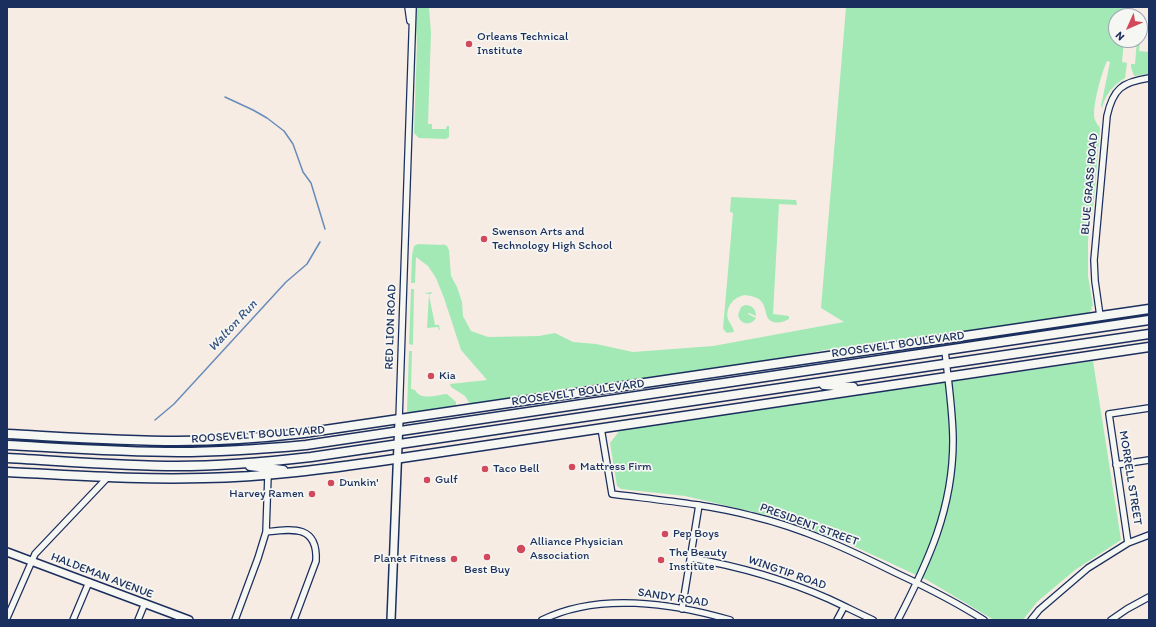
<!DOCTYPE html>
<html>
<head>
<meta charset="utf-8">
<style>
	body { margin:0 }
	#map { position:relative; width:1156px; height:627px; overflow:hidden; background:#f7ece4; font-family:Itim,sans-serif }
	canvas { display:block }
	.frame { position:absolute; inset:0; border:8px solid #1b2f5e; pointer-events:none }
	.north { position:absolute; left:1108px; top:8px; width:40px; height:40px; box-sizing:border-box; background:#f6f6f2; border:1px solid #9ea6b7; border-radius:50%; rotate:225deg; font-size:11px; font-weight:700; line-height:16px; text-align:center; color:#1b2f5e }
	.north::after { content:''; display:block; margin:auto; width:14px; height:18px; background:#d1495b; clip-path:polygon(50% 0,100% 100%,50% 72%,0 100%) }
</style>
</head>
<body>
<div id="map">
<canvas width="1156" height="627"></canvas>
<div class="frame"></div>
<div class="north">N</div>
</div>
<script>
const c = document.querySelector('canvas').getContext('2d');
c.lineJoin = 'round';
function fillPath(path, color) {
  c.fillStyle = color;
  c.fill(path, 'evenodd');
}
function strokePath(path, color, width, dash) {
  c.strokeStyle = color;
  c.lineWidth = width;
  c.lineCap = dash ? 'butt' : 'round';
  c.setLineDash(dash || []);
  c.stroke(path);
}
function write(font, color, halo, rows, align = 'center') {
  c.font = font + ' Itim,sans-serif';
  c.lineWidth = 3.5;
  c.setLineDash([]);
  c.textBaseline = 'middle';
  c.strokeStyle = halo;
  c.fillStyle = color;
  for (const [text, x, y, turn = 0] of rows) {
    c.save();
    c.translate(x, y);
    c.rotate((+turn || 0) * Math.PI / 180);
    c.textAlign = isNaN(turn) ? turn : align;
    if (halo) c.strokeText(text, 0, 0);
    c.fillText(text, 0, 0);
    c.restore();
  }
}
const green = new Path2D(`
	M415,7H429L431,33L428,124H432V129H446L447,126H449V137L446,139L419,138L414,133L417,45Z
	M846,7H1126V16H1116V40H1124L1122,62L1127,63L1125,78C1113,85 1105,95 1102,108L1101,106L1110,62L1107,61C1102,72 1091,109 1095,120C1096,123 1099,126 1100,128L1094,199L1088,240V276L1093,306L1091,307L1092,309L1089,313L1084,315L830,349L769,361L683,373L592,388L542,393L471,406L465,396L451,387L450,384L487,380L461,350L444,298L436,278L428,266L416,257L415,283H411L412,255L414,246L418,244L442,245L443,244L447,246L449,250L451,276L457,287L462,302L463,316L471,331L488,337L539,336L555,333L573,342L596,344L633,352L713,346L844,322L821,308Z
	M1137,40H1140L1139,51L1149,52V74L1134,76L1131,67V64H1135Z
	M731,197L796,200L797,205L779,204L773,314L789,316V319C784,322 777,324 771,321C762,316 770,300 751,296C747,295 742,295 739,297C729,301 724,314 730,323C732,327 733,327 734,332L727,333L723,329L733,213L730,212Z
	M411,289H414L413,345L409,344Z
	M433,292L429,295L435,325H439L440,330H439L438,327L427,328L429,294L424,293Z
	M745,305C752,305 756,309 756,316L749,313L748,314L756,318C750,327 740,324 738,315L741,307Z
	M409,351H412L411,389L415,390C421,401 436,395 447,394L456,402V408L423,413L422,411L408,413L407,411Z
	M1093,361L1121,540L1075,570L1037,602L1023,620H994L927,580L847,543L775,517L685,496L621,489L617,486L610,443L620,430Z`);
const stream = new Path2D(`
	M225,97L253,110L267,118L284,131L293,144L303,172L311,183L325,229
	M155,420L174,404L286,282L307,264L320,242`);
const minor = new Path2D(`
	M408,7L410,21
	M1100,316L1095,281L1094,260L1107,116C1113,89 1122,82 1149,78
	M399,420L413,7
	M601,428L612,494C659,500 706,504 752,516C803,528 850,550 896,573C926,587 956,602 984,620
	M1116,465L1149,460
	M266,532C291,529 318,524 316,561L294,620
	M1128,543L1109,414L1149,408
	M691,558C737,566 786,580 829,599C844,606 858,613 873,620
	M682,609L699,505
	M7,618L35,554L108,477
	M73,620L89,582
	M138,620L145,603
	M235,620L258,558L266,532L268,475
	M542,620C598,592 672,603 730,620
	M837,620L844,607
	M898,620C928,562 953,509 953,441C953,411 948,381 945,350
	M1031,620L1039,610L1088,568L1128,543L1149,535
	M1111,620L1127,609L1149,597`);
const major = new Path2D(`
	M7,552L189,620
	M391,620L399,420`);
const highway = new Path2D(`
	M824,385L853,387
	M7,434C64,437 120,441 177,441C219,441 262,438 304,433L1149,309
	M7,445C64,448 121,452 178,452C220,452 263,449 306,445L1149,320
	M7,458C64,461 121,466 177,466C222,466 267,462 311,457L1149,334
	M250,466L283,470
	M7,472C73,475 138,480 204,478C266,477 326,469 388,460L1149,347`);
const markers = [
	[469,44,4,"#d1495b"],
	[484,239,4,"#d1495b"],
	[431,376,4,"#d1495b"],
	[572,467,4,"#d1495b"],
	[485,469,4,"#d1495b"],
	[427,480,4,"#d1495b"],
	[331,483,4,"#d1495b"],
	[312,494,4,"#d1495b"],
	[665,534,4,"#d1495b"],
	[521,549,5,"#d1495b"],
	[487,557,4,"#d1495b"],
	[454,559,4,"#d1495b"],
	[661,560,4,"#d1495b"]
];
const poiNames = [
	["Orleans Technical",477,37],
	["Institute",477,51],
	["Swenson Arts and",492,232],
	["Technology High School",492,246],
	["Kia",439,376],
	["Mattress Firm",580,467],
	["Taco Bell",493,469],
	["Gulf",435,480],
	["Dunkin'",339,483],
	["Harvey Ramen",304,494,"right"],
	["Pep Boys",673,534],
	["Alliance Physician",530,542],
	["Association",530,556],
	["The Beauty",669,553],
	["Institute",669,567],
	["Planet Fitness",446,559,"right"],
	["Best Buy",487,570,"center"]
];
const streetNames = [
	["BLUE GRASS ROAD",1090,184,-85],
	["RED LION ROAD",391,327,-88],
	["ROOSEVELT BOULEVARD",898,345,-8],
	["ROOSEVELT BOULEVARD",578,393,-8],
	["ROOSEVELT BOULEVARD",258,435,-4],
	["MORRELL STREET",1130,478,81],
	["PRESIDENT STREET",809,525,20],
	["WINGTIP ROAD",787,573,19],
	["HALDEMAN AVENUE",102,576,21],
	["SANDY ROAD",673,598,9]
];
const waterNames = [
	["Walton Run",233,326,-47]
];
fillPath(green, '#a3e9b5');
strokePath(stream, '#678cb9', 1.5);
strokePath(minor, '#1b2f5e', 8);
strokePath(major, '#1b2f5e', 10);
strokePath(highway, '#1b2f5e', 11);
strokePath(minor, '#f6f6f2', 5.5);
strokePath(major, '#f6f6f2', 7);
strokePath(highway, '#f6f6f2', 8);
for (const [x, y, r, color] of markers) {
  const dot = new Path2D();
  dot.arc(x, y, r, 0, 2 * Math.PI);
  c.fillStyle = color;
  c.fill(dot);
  strokePath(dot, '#f6f6f2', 1.5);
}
write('12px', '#1b2f5e', '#f6f6f2', poiNames, 'left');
write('12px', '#1b2f5e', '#f6f6f2', streetNames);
write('italic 13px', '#3a5684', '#f6f6f2', waterNames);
</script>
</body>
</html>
